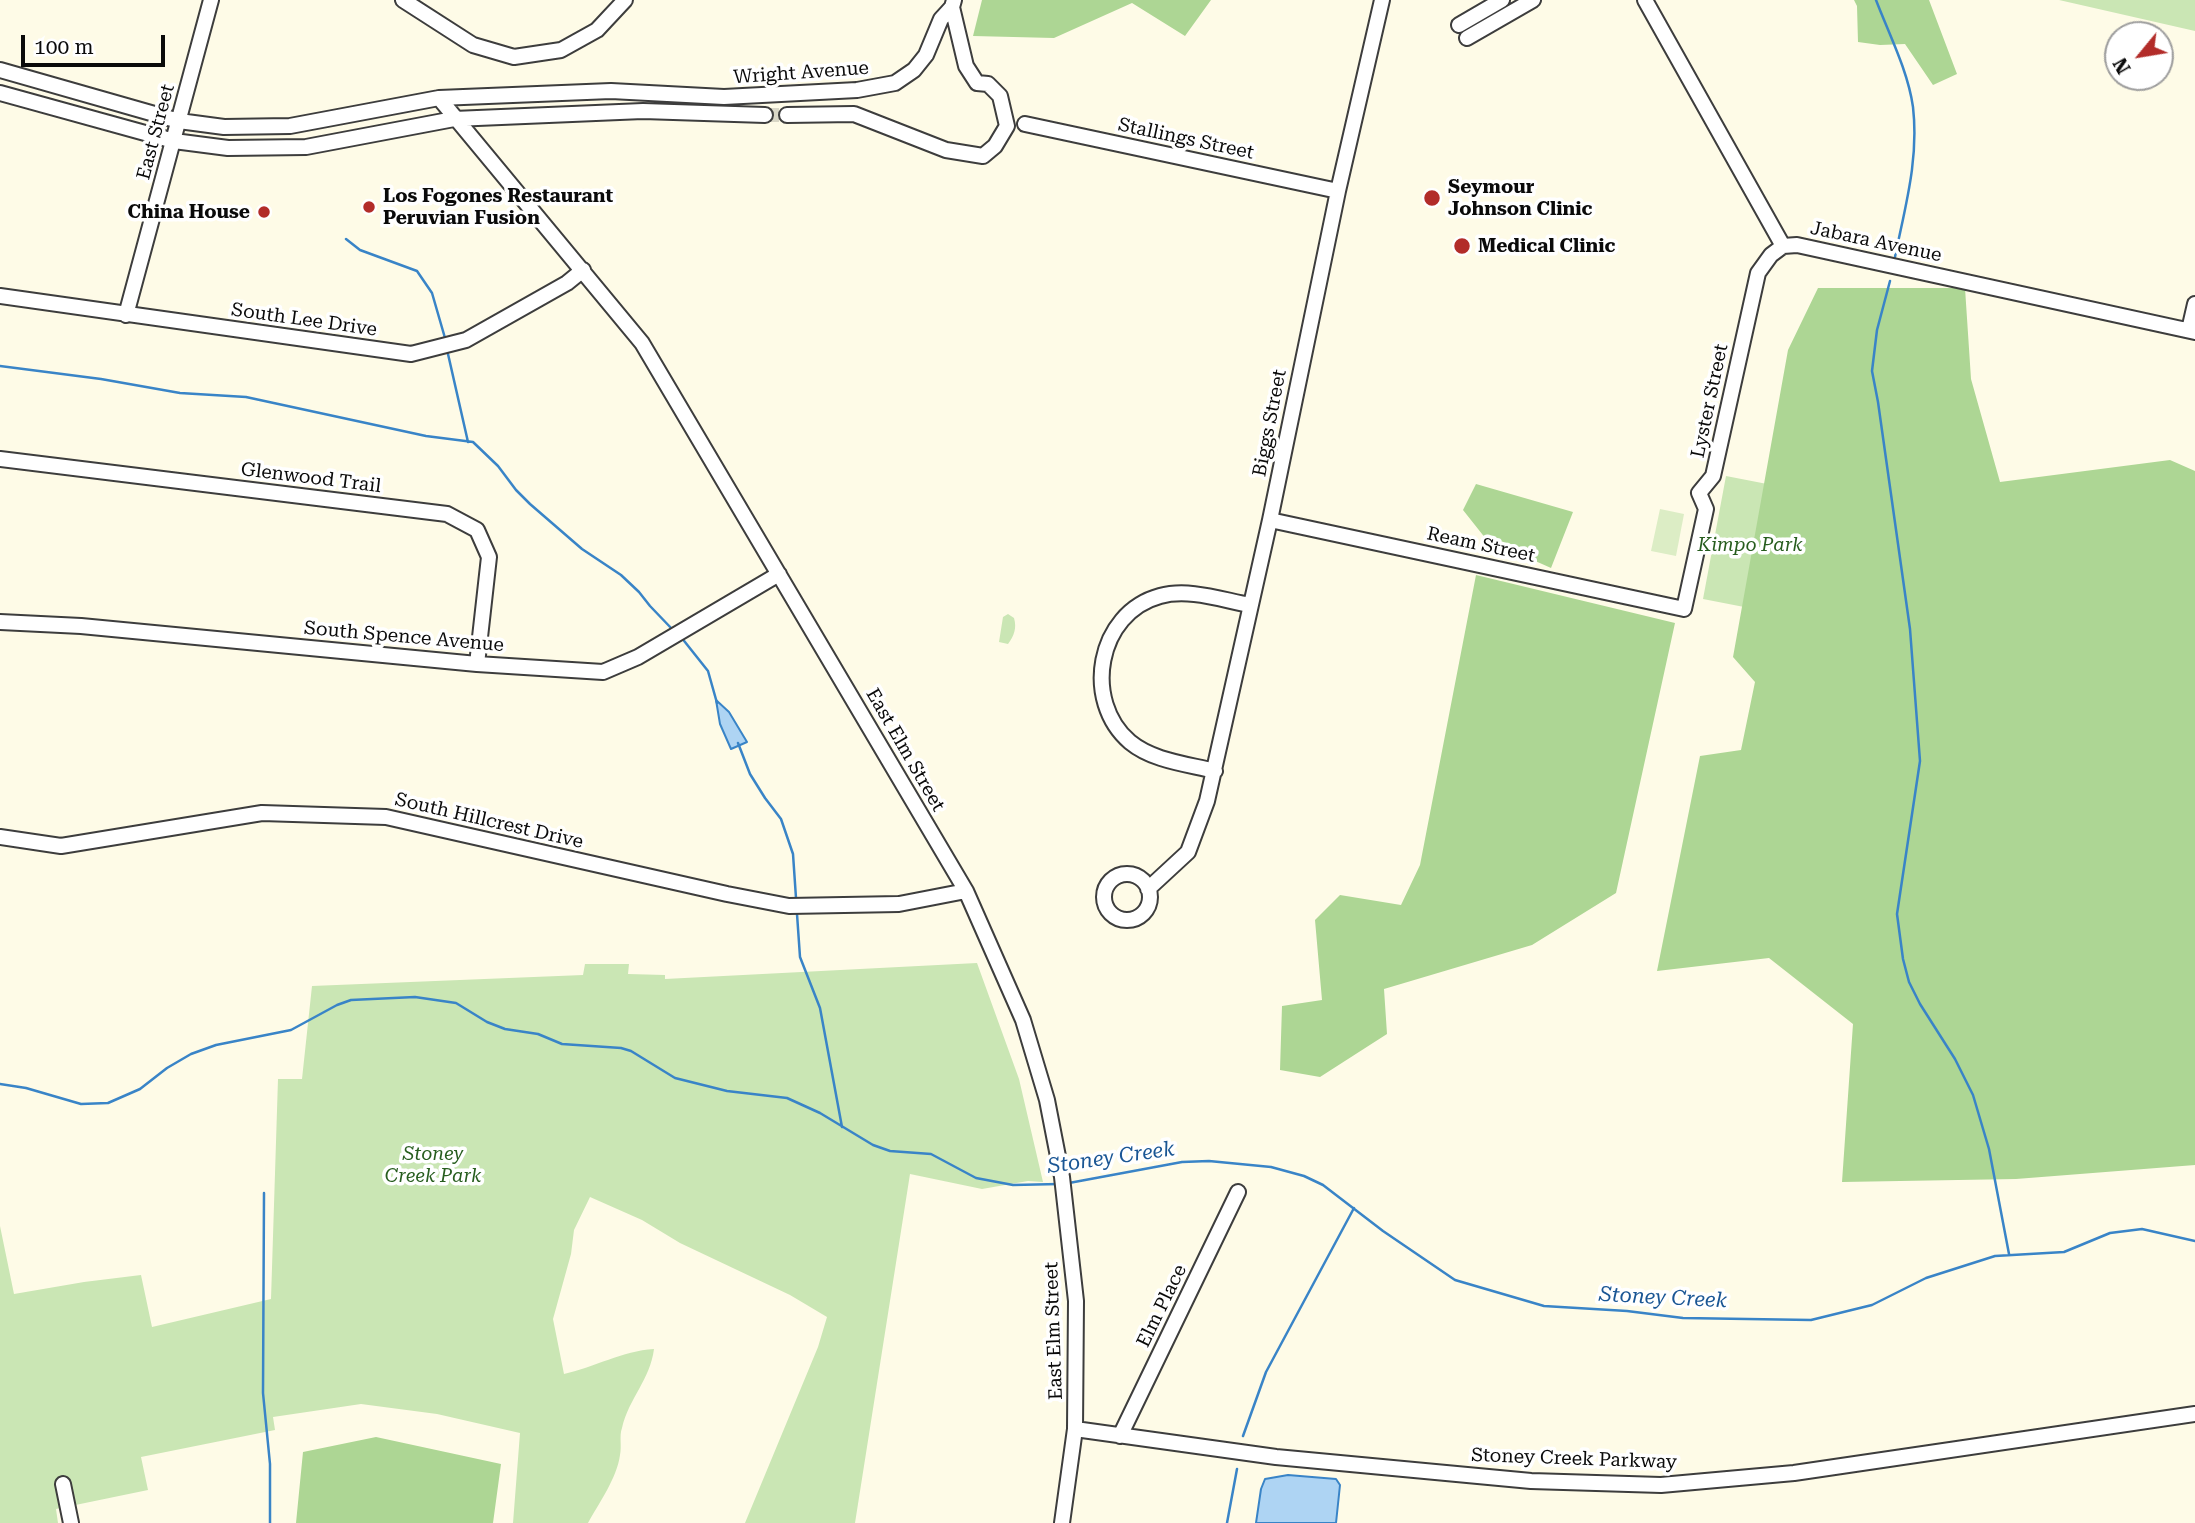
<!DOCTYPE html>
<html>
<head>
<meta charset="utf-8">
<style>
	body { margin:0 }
	#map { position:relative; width:2195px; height:1523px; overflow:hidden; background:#fefbe7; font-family:"Roboto Serif",serif }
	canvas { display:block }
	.north { position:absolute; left:2104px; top:21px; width:70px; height:70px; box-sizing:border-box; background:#fff; border:2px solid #9d9d9d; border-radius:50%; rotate:240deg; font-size:19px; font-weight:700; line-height:28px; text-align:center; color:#0a0a0a }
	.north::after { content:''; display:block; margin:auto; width:24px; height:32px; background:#b22c29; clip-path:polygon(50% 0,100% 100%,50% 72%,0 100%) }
	.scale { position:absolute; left:21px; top:35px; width:144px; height:32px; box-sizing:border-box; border:4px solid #0a0a0a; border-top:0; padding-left:9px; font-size:21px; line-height:24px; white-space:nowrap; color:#0a0a0a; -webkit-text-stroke:5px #fff; paint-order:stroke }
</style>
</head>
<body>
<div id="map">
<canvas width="2195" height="1523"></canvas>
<div class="north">N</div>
<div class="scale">100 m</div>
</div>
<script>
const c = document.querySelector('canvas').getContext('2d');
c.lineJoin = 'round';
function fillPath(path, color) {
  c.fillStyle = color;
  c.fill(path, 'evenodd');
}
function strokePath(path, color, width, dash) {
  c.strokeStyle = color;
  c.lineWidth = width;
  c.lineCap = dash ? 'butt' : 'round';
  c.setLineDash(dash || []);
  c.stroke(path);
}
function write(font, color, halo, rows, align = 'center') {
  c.font = font + ' "Roboto Serif",serif';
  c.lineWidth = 7;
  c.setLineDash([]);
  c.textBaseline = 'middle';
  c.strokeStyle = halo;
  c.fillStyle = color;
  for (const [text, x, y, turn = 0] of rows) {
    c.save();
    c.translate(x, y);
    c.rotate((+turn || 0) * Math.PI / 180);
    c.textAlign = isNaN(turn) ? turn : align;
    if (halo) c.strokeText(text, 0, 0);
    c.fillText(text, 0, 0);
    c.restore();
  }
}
const green = new Path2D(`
	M2059,0H2195V31Z
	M1726,476L1798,490L1775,613L1703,599Z
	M1008,614L1014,618C1017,628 1014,636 1008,644L999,642L1003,617Z
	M977,963L1019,1079L1043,1182L1028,1181L982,1189L910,1174L855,1523H745L818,1347L827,1317L790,1295L680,1243L642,1220L590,1197L574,1230L571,1254L553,1319L564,1374C595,1367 622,1351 654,1349C650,1380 629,1398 622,1428C619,1436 622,1446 620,1455C617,1478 599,1503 588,1523H513L520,1433L437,1414L361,1404L273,1417L275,1430L141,1457L148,1490L56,1509L58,1523H0V1226L14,1294L84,1282L141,1275L152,1327L271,1299L278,1079H302L312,986L583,975L585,964H629L628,974L665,975V979Z`);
const forest = new Path2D(`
	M982,0H1211L1185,36L1132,3L1054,38L973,36Z
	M1854,0H1929L1957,74L1933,85L1905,44L1880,45L1858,42L1857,6Z
	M1818,288H1965L1971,379L2000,482L2170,460L2195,471V1165L2016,1179L1842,1182L1853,1024L1769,958L1657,971L1700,756L1741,750L1755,682L1733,657L1788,350Z
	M1476,484L1573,512L1551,568L1486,539L1463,510Z
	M1476,575L1675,623L1616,893L1532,945L1384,989L1387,1034L1320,1077L1280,1070L1282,1006L1322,1000L1315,920L1340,895L1401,905L1420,865Z
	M376,1437L501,1464L493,1523H296L303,1452Z`);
const pitch = new Path2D(`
	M1660,509L1684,514L1676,556L1651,551Z`);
const water = new Path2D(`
	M716,700L729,712L747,742L731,749L720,724Z
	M1288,1475L1336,1479L1340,1485L1336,1523H1256L1261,1489L1265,1479Z`);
const stream = new Path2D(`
	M1876,0C1889,34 1908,71 1913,107C1919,160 1905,207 1895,257
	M346,239L360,250L417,271L432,293L445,338
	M1890,281L1877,330L1872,371L1878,402L1910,629L1920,761L1897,914L1903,959L1909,982L1920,1004L1955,1059L1973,1095L1989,1149L2009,1254
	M448,354L468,442
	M0,366L101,379L180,393L246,397L426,436L473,442L498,466L516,490L530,504L582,549L621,575L639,592L650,606L673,630
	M681,637L708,671L717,703
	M738,743L750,774L765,798L781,819L793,854L796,898
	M797,914L800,957L820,1008L842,1127
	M0,1084L26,1088L81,1104L108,1103L140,1089L167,1068L191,1054L216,1045L291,1030L337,1005L351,1000L415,997L456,1003L487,1022L505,1029L538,1034L562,1044L621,1048L631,1051L675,1078L727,1091L787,1098L820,1113L873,1145L890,1151L931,1154L976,1178L1013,1185L1059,1184
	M1069,1183L1182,1162L1209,1161L1271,1167L1304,1176L1323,1185L1383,1231L1455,1280L1544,1306L1627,1311L1683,1318L1811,1320L1872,1305L1926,1278L1995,1256L2064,1252L2110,1233L2142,1229L2195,1241
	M264,1193L263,1393L270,1464V1523
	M1243,1436L1266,1372L1354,1208
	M1227,1523L1237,1469`);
const minorTunnel = new Path2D(`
	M765,115H787`);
const minor = new Path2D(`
	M403,0L473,45L514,57L561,50L597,30L625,0
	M1645,0L1783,246
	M1459,25L1502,0
	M1467,38L1533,0
	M0,70L179,121L224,127L290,126L439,98L611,91L724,97L857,90L895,83L914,70L926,55L941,19L952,7L954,0
	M0,93L174,141L228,148L306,147L454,119L643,111L765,115
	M439,98L642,343L966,891L1023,1020L1047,1100L1062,1177L1076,1301L1075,1429L1062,1523
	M787,115L854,114L946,150L983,156L995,146L1007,126L1000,96L988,84L977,83L966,66L952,7
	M1025,124L1338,191
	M1783,246L1797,245L2195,332
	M0,296L411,354L466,340L567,283L583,270
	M126,315L211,0
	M2189,330L2195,304
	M0,459L447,514L477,530L489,557L477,664
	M1270,520L1684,609L1706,509L1699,493L1713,476L1758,273L1771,255L1783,246
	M0,622L81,626L477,664L603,672L638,657L779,574
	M1215,771C1187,764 1153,761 1130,742C1082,701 1097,613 1160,596C1189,588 1222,600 1250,605
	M0,837L61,846L262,813L386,817L727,894L789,906L899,904L966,891
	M1104 897a23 23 0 1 1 46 0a23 23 0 1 1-46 0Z
	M1148,889L1188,852L1207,801L1270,520L1338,191L1382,0
	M1075,1429L1276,1457L1531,1481L1661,1485L1794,1473L2195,1414
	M1120,1436L1238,1192
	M63,1484L71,1523`);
const markers = [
	[1432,198,9,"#b22c29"],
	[369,207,7,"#b22c29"],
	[264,212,7,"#b22c29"],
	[1462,246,9,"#b22c29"]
];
const streetNames = [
	["Wright Avenue",801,73,-4],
	["East Street",156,132,-75],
	["Stallings Street",1186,139,12],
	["Jabara Avenue",1876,242,12],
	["South Lee Drive",304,320,8],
	["Lyster Street",1710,401,-78],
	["Biggs Street",1270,423,-79],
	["Glenwood Trail",311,478,7],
	["Ream Street",1481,545,12],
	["South Spence Avenue",404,637,5],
	["East Elm Street",905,750,60],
	["South Hillcrest Drive",489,821,13],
	["Elm Place",1162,1306,-64],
	["East Elm Street",1054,1331,-92],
	["Stoney Creek Parkway",1574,1459,2]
];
const poiNames = [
	["Seymour",1448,187],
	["Johnson Clinic",1448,209],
	["Los Fogones Restaurant",383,196],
	["Peruvian Fusion",383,218],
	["China House",250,212,"right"],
	["Medical Clinic",1478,246]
];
const parkNames = [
	["Kimpo Park",1750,545],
	["Stoney",433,1154],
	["Creek Park",433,1176]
];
const waterNames = [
	["Stoney Creek",1111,1158,-8],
	["Stoney Creek",1663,1298,3]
];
fillPath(green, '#cae6b4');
fillPath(forest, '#add694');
fillPath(pitch, '#dcedc5');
fillPath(water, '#aed4f3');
strokePath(water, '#3984c7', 2);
strokePath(stream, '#3984c7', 2.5);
strokePath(minorTunnel, '#d9d7c6', 14, [14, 7]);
strokePath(minor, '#3d3d3d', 18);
strokePath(minor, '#fff', 14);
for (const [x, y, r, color] of markers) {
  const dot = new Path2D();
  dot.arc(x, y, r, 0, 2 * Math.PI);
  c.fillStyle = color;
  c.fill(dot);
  strokePath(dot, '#fff', 2.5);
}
write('19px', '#0a0a0a', '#fff', streetNames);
write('bold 19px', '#0a0a0a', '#fff', poiNames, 'left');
write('italic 19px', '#275d1e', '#fff', parkNames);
write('italic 21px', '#1a5694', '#fff', waterNames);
</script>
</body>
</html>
